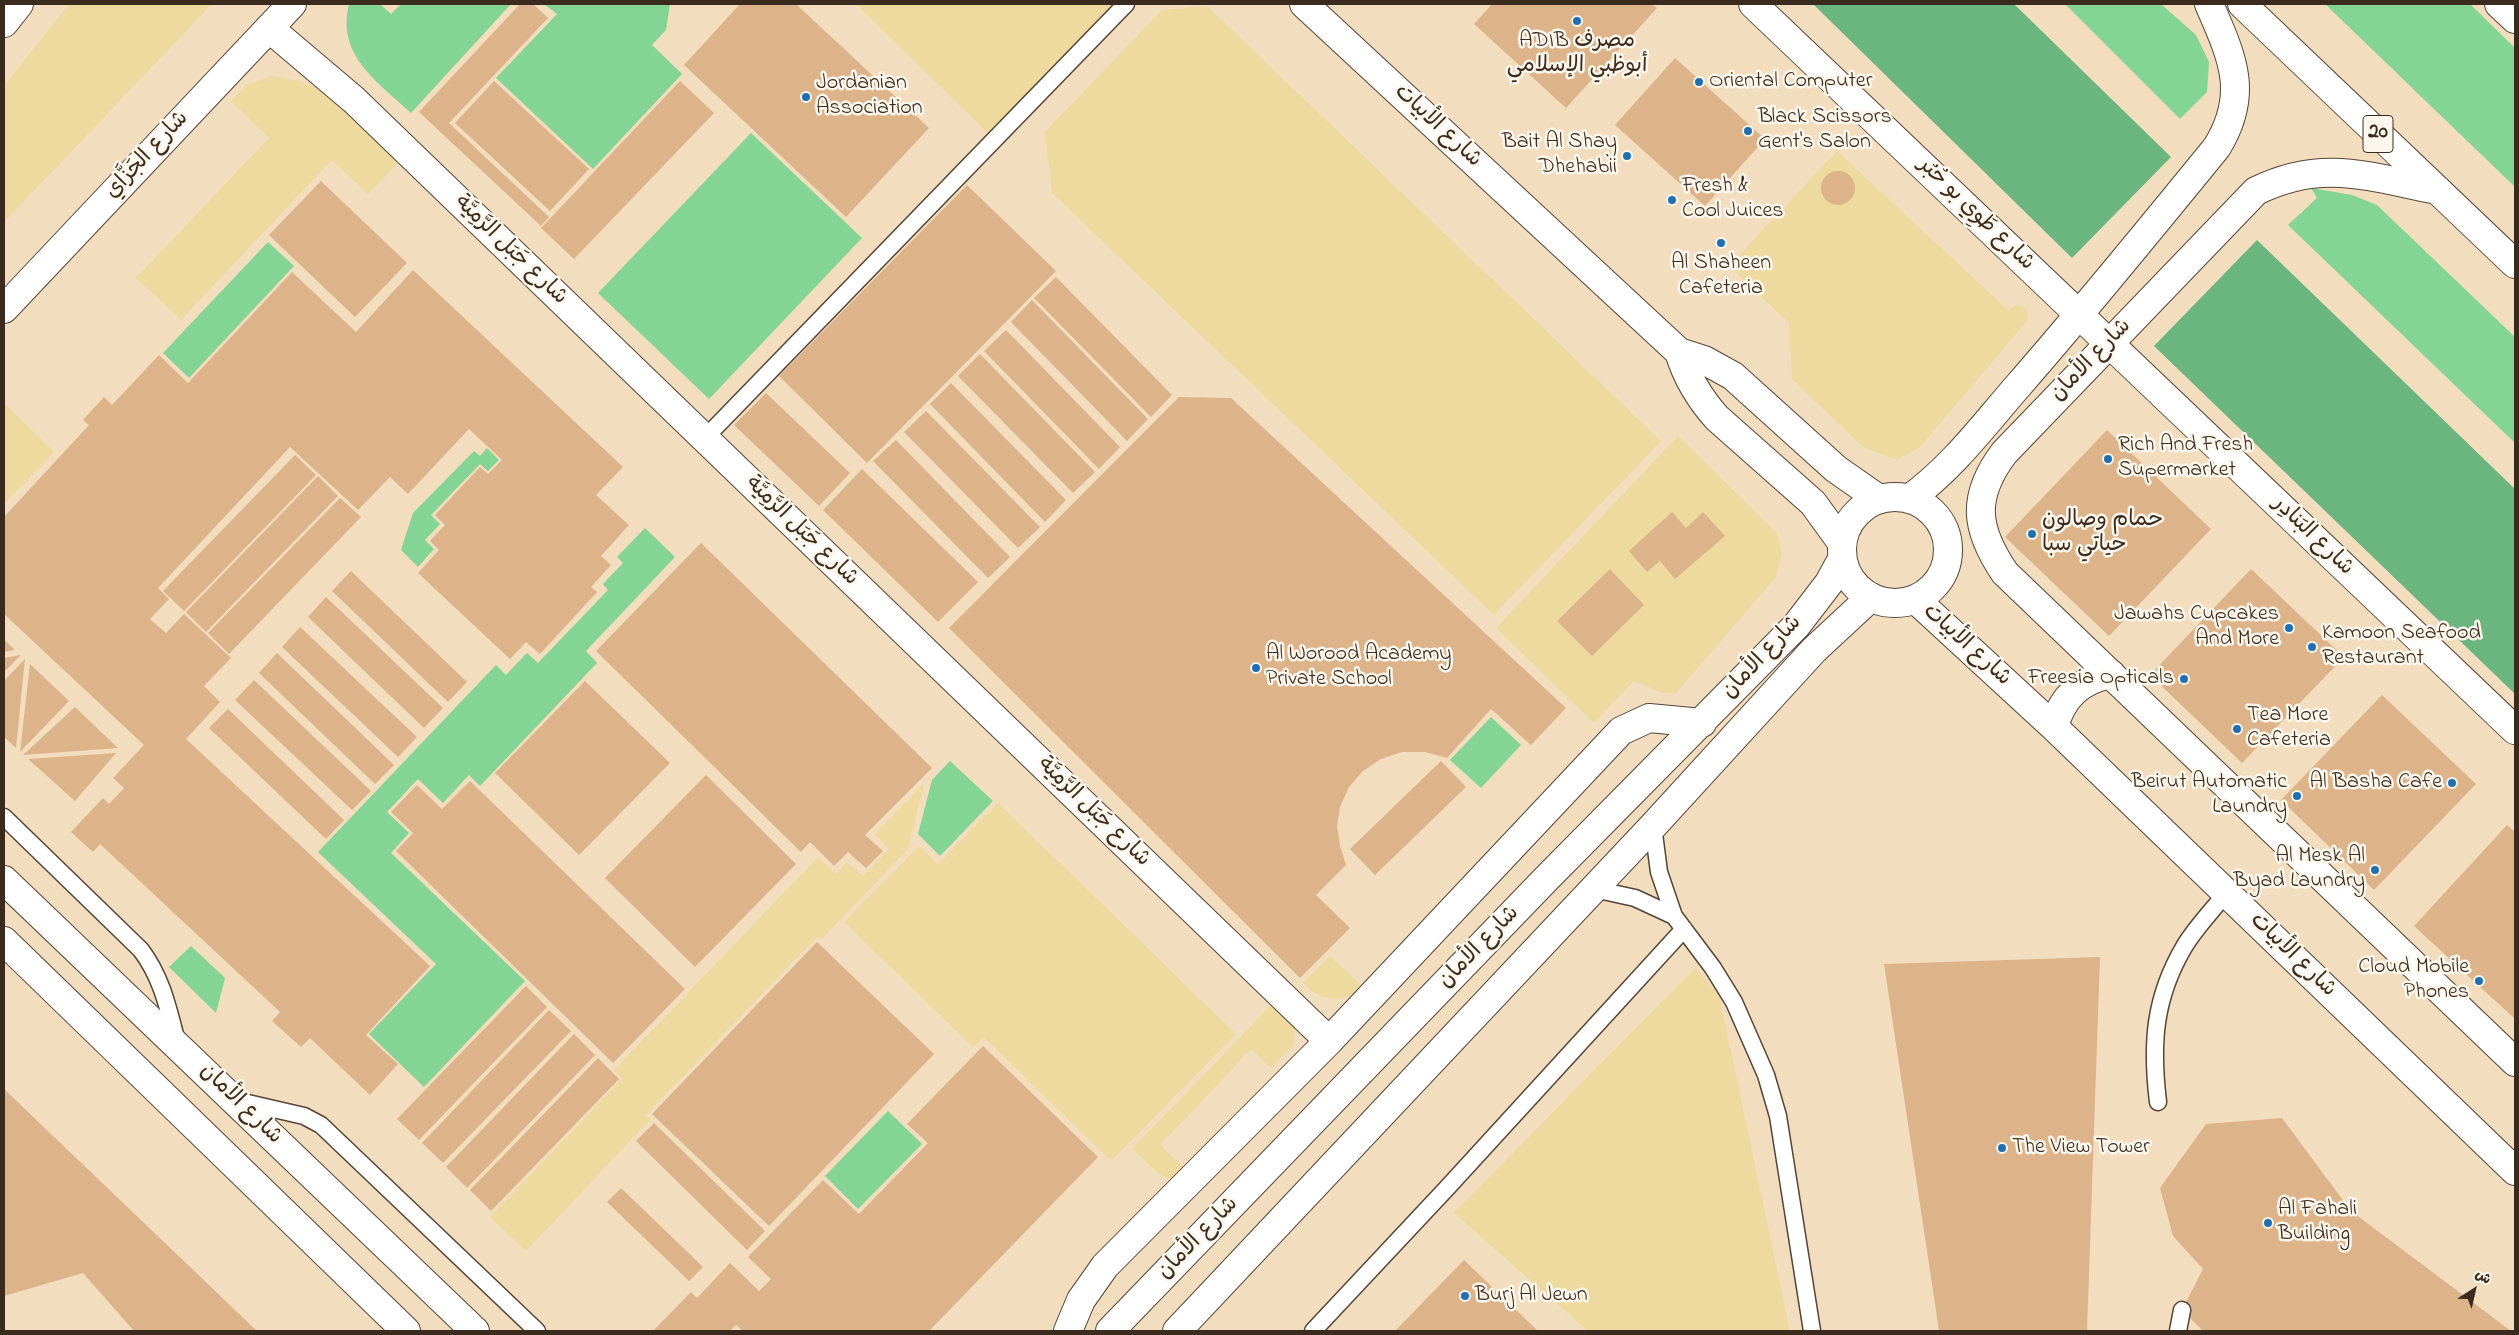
<!DOCTYPE html>
<html>
<head>
<meta charset="utf-8">
<style>
	body { margin:0 }
	#map { position:relative; width:2519px; height:1335px; overflow:hidden; background:#f2ddbe; font-family:"Indie Flower","Playpen Sans Arabic",sans-serif }
	canvas { display:block }
	.frame { position:absolute; inset:0; border:5px solid #3b2a1e; pointer-events:none }
	.north { position:absolute; left:2449px; top:1265px; width:50px; height:50px; -webkit-text-stroke:4px #fbf7ec; paint-order:stroke; rotate:35deg; font-size:14px; font-weight:700; line-height:20px; text-align:center; color:#3b2a1e }
	.north::after { content:''; display:block; margin:auto; width:18px; height:22px; background:#3b2a1e; clip-path:polygon(50% 0,100% 100%,50% 72%,0 100%) }
</style>
</head>
<body>
<div id="map">
<canvas width="2519" height="1335"></canvas>
<div class="frame"></div>
<div class="north">ش</div>
</div>
<script>
const c = document.querySelector('canvas').getContext('2d');
c.lineJoin = 'round';
function fillPath(path, color) {
  c.fillStyle = color;
  c.fill(path, 'evenodd');
}
function strokePath(path, color, width, dash) {
  c.strokeStyle = color;
  c.lineWidth = width;
  c.lineCap = dash ? 'butt' : 'round';
  c.setLineDash(dash || []);
  c.stroke(path);
}
function write(font, color, halo, rows, align = 'center') {
  c.font = font + ' "Indie Flower","Playpen Sans Arabic",sans-serif';
  c.lineWidth = 5;
  c.setLineDash([]);
  c.textBaseline = 'middle';
  c.strokeStyle = halo;
  c.fillStyle = color;
  for (const [text, x, y, turn = 0] of rows) {
    c.save();
    c.translate(x, y);
    c.rotate((+turn || 0) * Math.PI / 180);
    c.textAlign = isNaN(turn) ? turn : align;
    if (halo) c.strokeText(text, 0, 0);
    c.fillText(text, 0, 0);
    c.restore();
  }
}
const green = new Path2D(`
	M349,4H380L391,14L401,4H511L411,113C378,82 336,56 349,4Z
	M544,4H670L666,30L652,45L682,74L593,169L496,78L557,14Z
	M2065,4H2161L2196,35L2209,62L2207,92L2180,119Z
	M2325,4H2470L2515,48V187Z
	M751,133L862,238L709,399L598,293Z
	M2311,188L2352,195L2377,205L2515,337V443L2288,225L2317,198Z
	M268,242L294,266L189,378L163,353Z
	M487,448L499,460L488,471L480,464L431,515L440,524L425,540L434,549L418,567L401,550L413,513L474,451L480,456Z
	M645,528L675,557L586,651L597,663L480,786L469,775L443,803L418,779L387,812L409,833L391,853L525,981L424,1087L369,1034L436,964L318,852L496,665L506,675L527,653L538,663L608,590L603,584L623,563L617,557Z
	M1491,717L1521,745L1481,788L1450,760Z
	M950,761L993,801L940,856L918,834L932,780Z
	M191,946L225,978L216,1013L169,967Z
	M888,1111L922,1144L858,1209L825,1176Z`);
const forest = new Path2D(`
	M1813,4H2014L2171,157L2072,258Z
	M2257,240L2515,489V694L2154,346Z`);
const sand = new Path2D(`
	M69,4H212L4,222V86Z
	M856,4H1115L988,133Z
	M1207,6L1661,441L1494,615L1052,193L1045,132L1162,10Z
	M272,76L299,81L323,90L399,162L368,194L332,160L181,320L136,278L269,138L231,101L247,85Z
	M1837,151L2008,310L2015,305L2025,307L2028,314L2027,321L1919,448L1897,460L1863,447L1792,379L1789,323L1729,266Z
	M4,403L54,452L4,504Z
	M1678,436L1777,533L1782,553L1776,577L1676,693H1663L1634,681L1594,723L1496,628Z
	M924,783L908,849L821,940L817,937L646,1115L651,1119L526,1251L490,1217L622,1079L614,1070L818,857L836,874L847,862L863,876L889,849L875,834Z
	M998,803L1236,1034L1111,1161L984,1037L973,1047L844,922L919,846L938,864Z
	M1330,956L1362,986C1343,1006 1321,1001 1303,983Z
	M1695,968L1719,995L1790,1331H1588L1454,1213Z
	M1274,1002L1295,1021L1294,1044L1271,1068L1251,1049L1160,1145L1186,1170L1178,1179L1163,1177L1132,1149Z`);
const building = new Path2D(`
	M520,4H533L548,18L449,123L549,217L541,226L419,112Z
	M740,4H796L929,128L846,217L684,65Z
	M1492,4H1651L1657,8L1566,108L1474,24Z
	M1675,58L1765,139L1705,206L1615,125Z
	M494,81L589,169L550,211L455,123Z
	M680,81L714,113L574,259L541,228Z
	M1821 188a17 17 0 1 1 34 0a17 17 0 1 1-34 0Z
	M321,181L407,263L355,317L269,235Z
	M967,185L1056,271L867,463L779,376Z
	M413,270L623,467L596,495L629,525L601,556L611,565L591,587L597,592L540,654L526,642L510,659L418,573L439,550L430,541L445,525L435,515L480,467L488,474L502,460L469,429L408,494L390,477L358,510L290,447L158,588L169,599L150,619L166,633L184,614L231,658L204,686L220,702L186,739L430,966L366,1035L398,1064L370,1095L310,1038L301,1047L272,1021L280,1012L100,844L93,852L71,832L103,798L109,804L124,788L113,778L144,745L4,614V517L89,425L83,420L104,397L112,405L159,355L188,383L292,272L356,332Z
	M1056,277L1172,395L1151,417L1034,298Z
	M1032,300L1148,419L1127,441L1011,322Z
	M1006,330L1120,447L1099,469L984,351Z
	M980,354L1095,472L1073,493L958,376Z
	M951,383L1066,500L1045,522L930,404Z
	M766,393L850,473L819,506L734,425Z
	M1179,397L1231,398L1566,708L1531,745L1491,709L1447,758L1425,752H1402L1381,759L1363,771L1349,787L1340,807L1337,826L1340,846L1346,865L1316,895L1350,928L1300,978L949,628Z
	M926,411L1040,527L1018,548L904,432Z
	M2107,430L2211,529L2109,636L2005,537Z
	M896,440L1010,557L988,578L873,461Z
	M295,455L316,475L184,611L163,591Z
	M862,469L978,582L938,622L823,510Z
	M318,476L338,496L206,632L186,612Z
	M340,498L361,517L229,654L208,633Z
	M1672,512L1686,528L1703,512L1725,536L1675,579L1660,561L1647,572L1629,551Z
	M701,543L932,768L865,835L883,851L866,868L848,852L834,866L810,842L801,852L596,651Z
	M1610,569L1644,605L1592,656L1557,621Z
	M2251,569L2344,657L2242,763L2150,675Z
	M351,571L467,682L448,702L332,591Z
	M326,597L443,708L424,728L308,617Z
	M300,627L417,737L398,757L282,647Z
	M4,639L15,650L4,652Z
	M277,653L394,765L375,784L259,673Z
	M21,655L4,672V658Z
	M25,659L16,748L4,737V681Z
	M30,664L69,701L20,752Z
	M254,680L371,791L352,810L235,700Z
	M585,681L670,763L579,855L495,773Z
	M2382,695L2476,784L2374,890L2281,800Z
	M75,707L118,748L23,755Z
	M228,709L344,820L326,839L209,728Z
	M116,753L75,801L28,759Z
	M1441,761L1466,787L1375,875L1350,849Z
	M706,775L796,864L695,967L605,878Z
	M470,781L685,989L613,1063L396,851L413,833L391,812L417,785L442,809Z
	M2507,825L2515,832V1019L2414,926Z
	M817,942L934,1054L769,1226L652,1114Z
	M2100,957L2087,1331H1939L1884,964Z
	M526,986L547,1007L419,1140L397,1119Z
	M549,1010L571,1031L443,1163L422,1143Z
	M574,1034L595,1055L467,1188L446,1167Z
	M983,1046L1098,1157L929,1331H743L736,1325L730,1331H653L691,1292L697,1298L730,1263L759,1291L771,1279L748,1257L823,1180L859,1214L928,1143L907,1124Z
	M598,1058L619,1079L491,1211L470,1190Z
	M4,1089L257,1331H134L83,1273L4,1296Z
	M2282,1118L2351,1211L2511,1331H2203L2182,1310L2203,1269L2173,1236L2160,1188L2206,1124Z
	M654,1123L765,1231L747,1250L636,1141Z
	M621,1188L703,1267L689,1281L607,1202Z
	M1464,1260L1538,1331H1395Z`);
const service = new Path2D(`
	M704,439L1126,4
	M4,817L141,950C162,978 168,1008 177,1042
	M1653,826L1659,872L1674,916L1713,968L1734,1002L1766,1075L1778,1116L1812,1331
	M1594,889L1635,898L1674,916
	M239,1101L304,1116L321,1125L537,1331
	M2158,1102C2151,1044 2154,998 2184,947C2195,928 2213,910 2226,893
	M1313,1331L1447,1188L1684,929
	M2178,1331L2182,1310`);
const minor = new Path2D(`
	M1304,4L1679,352L1704,360L1733,376L1836,469L1879,499
	M1753,4L2515,730
	M269,28L354,100L1329,1041
	M2437,190C2370,177 2322,158 2256,191L2004,453C1971,497 1975,529 2005,573L2515,1062
	M4,309L292,4
	M1679,352C1687,378 1699,398 1717,418L1813,503L1842,543
	M1842 550a53 53 0 1 1 106 0a53 53 0 1 1-106 0Z
	M1909,499C1952,468 1983,426 2017,387C2086,308 2151,228 2217,147C2250,93 2232,57 2209,4
	M1915,599L2054,727L2515,1171
	M2054,727C2062,697 2080,680 2111,674
	M4,880L475,1331
	M4,941L406,1331
	M1068,1331L1081,1300L1105,1266L1329,1041L1621,731L1649,718L1702,723
	M1110,1331L1546,879L1796,626L1829,583L1842,559
	M1177,1331L1653,826L1814,650L1871,597`);
const secondary = new Path2D(`
	M4,23L19,4`);
const primary = new Path2D(`
	M2242,4L2515,264
	M2499,4L2515,19`);
const markers = [
	[1577,21,5,"#1f6fb2"],
	[1699,82,5,"#1f6fb2"],
	[806,97,5,"#1f6fb2"],
	[1748,131,5,"#1f6fb2"],
	[1627,156,5,"#1f6fb2"],
	[1672,200,5,"#1f6fb2"],
	[1721,243,5,"#1f6fb2"],
	[2108,459,5,"#1f6fb2"],
	[2032,534,5,"#1f6fb2"],
	[2289,628,5,"#1f6fb2"],
	[2312,647,5,"#1f6fb2"],
	[1256,668,5,"#1f6fb2"],
	[2184,679,5,"#1f6fb2"],
	[2237,729,5,"#1f6fb2"],
	[2452,783,5,"#1f6fb2"],
	[2297,796,5,"#1f6fb2"],
	[2375,870,5,"#1f6fb2"],
	[2479,981,5,"#1f6fb2"],
	[2002,1148,5,"#1f6fb2"],
	[2268,1223,5,"#1f6fb2"],
	[1465,1296,5,"#1f6fb2"]
];
const shields = [
	[2378,134,30]
];
const shieldNames = [
	["20",2378,134]
];
const poiNames = [
	["ADIB مصرف",1577,42,"center"],
	["أبوظبي الإسلامي",1577,67,"center"],
	["Oriental Computer",1709,82],
	["Jordanian",816,84],
	["Association",816,109],
	["Black Scissors",1758,118],
	["Gent's Salon",1758,143],
	["Bait Al Shay",1617,143,"right"],
	["Dhehabii",1617,168,"right"],
	["Fresh &",1682,187],
	["Cool Juices",1682,212],
	["Al Shaheen",1721,264,"center"],
	["Cafeteria",1721,289,"center"],
	["Rich And Fresh",2118,446],
	["Supermarket",2118,471],
	["حمام وصالون",2042,521],
	["حياتي سبا",2042,546],
	["Jawahs Cupcakes",2279,615,"right"],
	["And More",2279,640,"right"],
	["Kamoon Seafood",2322,634],
	["Restaurant",2322,659],
	["Al Worood Academy",1266,655],
	["Private School",1266,680],
	["Freesia Opticals",2174,679,"right"],
	["Tea More",2247,716],
	["Cafeteria",2247,741],
	["Beirut Automatic",2287,783,"right"],
	["Laundry",2287,808,"right"],
	["Al Basha Cafe",2442,783,"right"],
	["Al Mesk Al",2365,857,"right"],
	["Byad Laundry",2365,882,"right"],
	["Cloud Mobile",2469,968,"right"],
	["Phones",2469,993,"right"],
	["The View Tower",2012,1148],
	["Al Fahali",2278,1210],
	["Building",2278,1235],
	["Burj Al Jewn",1475,1296]
];
const streetNames = [
	["شارع الأبيات",1437,127,43],
	["شارع الجَزَّاي",148,156,-47],
	["شارع طَوِي بو حُبُر",1975,215,44],
	["شارع جَبَل الرَّمِيَّة",510,251,44],
	["شارع الأمان",2092,361,-46],
	["شارع جَبَل الرَّمِيَّة",801,532,44],
	["شارع البَنادِر",2312,537,44],
	["شارع الأبيات",1966,646,42],
	["شارع الأمان",1763,658,-47],
	["شارع جَبَل الرَّمِيَّة",1093,813,44],
	["شارع الأمان",1480,948,-46],
	["شارع الأبيات",2292,956,44],
	["شارع الأمان",240,1105,44],
	["شارع الأمان",1199,1239,-46]
];
fillPath(green, '#83d495');
fillPath(forest, '#6ab67e');
fillPath(sand, '#eeda9e');
fillPath(building, '#ddb38a');
strokePath(service, '#564536', 19);
strokePath(minor, '#564536', 30);
strokePath(secondary, '#564536', 30);
strokePath(primary, '#564536', 30);
strokePath(service, '#fff', 16);
strokePath(minor, '#fff', 28);
strokePath(secondary, '#fff', 28);
strokePath(primary, '#fff', 28);
for (const [x, y, r, color] of markers) {
  const dot = new Path2D();
  dot.arc(x, y, r, 0, 2 * Math.PI);
  c.fillStyle = color;
  c.fill(dot);
  strokePath(dot, '#fbf7ec', 2);
}
for (const [x, y, w] of shields) {
  const box = new Path2D();
  box.roundRect(x - w / 2, y - 18.5, w, 37, 4);
  c.fillStyle = '#fbf7ec';
  c.fill(box);
  strokePath(box, '#3b2a1e', 1);
}
write('bold 21px', '#3b2a1e', null, shieldNames);
write('22px', '#3b2a1e', '#fbf7ec', poiNames, 'left');
write('22px', '#3b2a1e', '#fbf7ec', streetNames);
</script>
</body>
</html>
